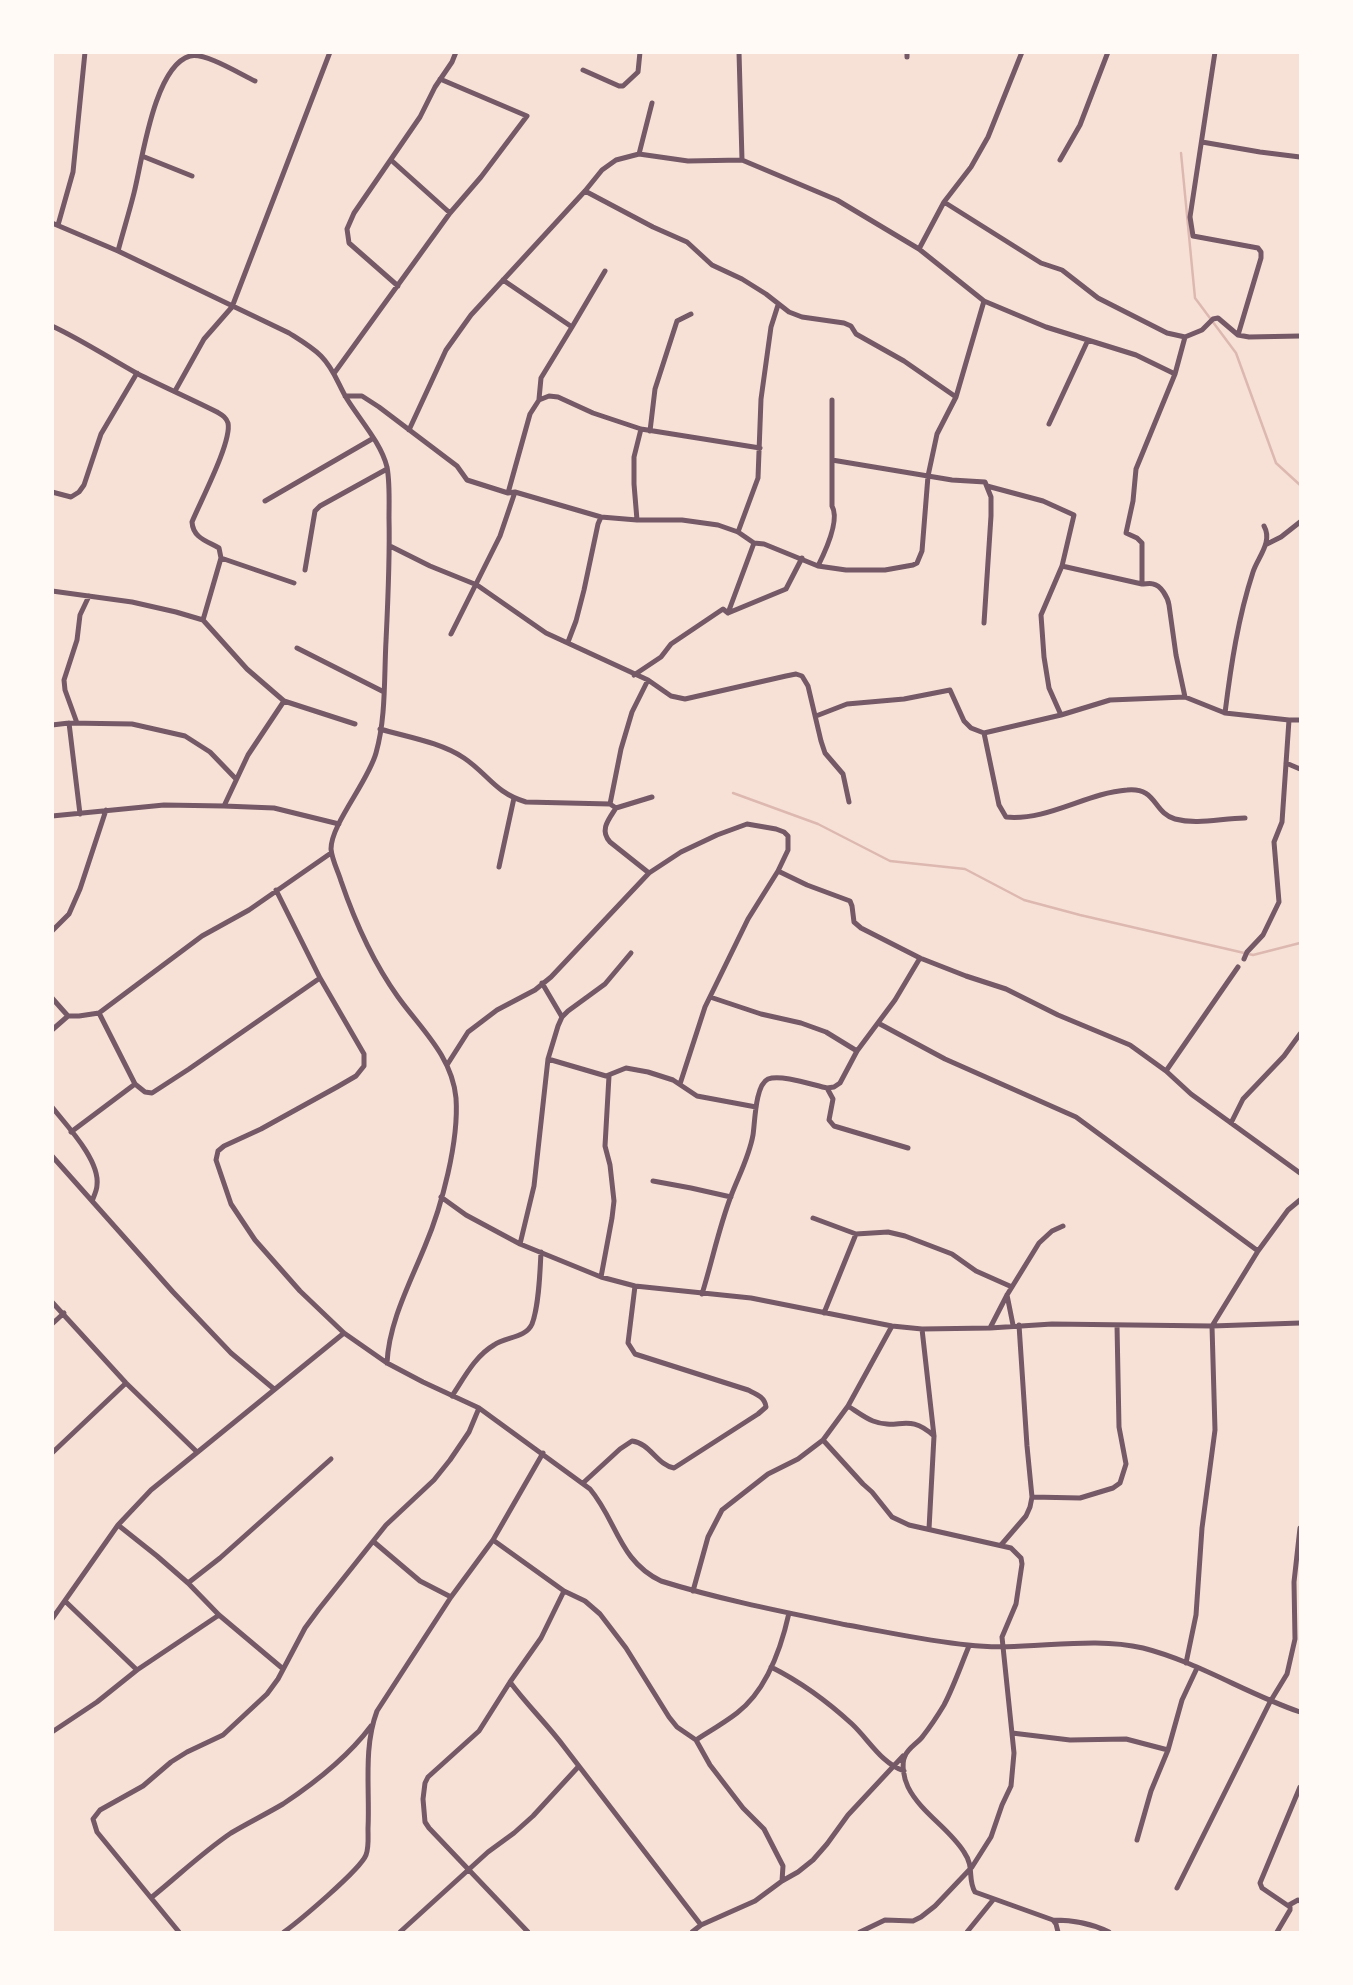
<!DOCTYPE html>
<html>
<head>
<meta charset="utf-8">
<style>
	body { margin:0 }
	#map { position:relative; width:1353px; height:1985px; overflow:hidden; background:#f7e1d7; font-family:Montserrat,sans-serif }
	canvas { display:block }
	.frame { position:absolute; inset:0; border:54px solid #fffaf5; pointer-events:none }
</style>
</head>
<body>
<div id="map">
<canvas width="1353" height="1985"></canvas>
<div class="frame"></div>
</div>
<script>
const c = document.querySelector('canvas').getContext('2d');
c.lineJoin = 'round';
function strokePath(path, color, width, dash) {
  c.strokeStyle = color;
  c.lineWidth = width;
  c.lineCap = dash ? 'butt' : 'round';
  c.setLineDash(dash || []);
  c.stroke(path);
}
const stream = new Path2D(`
	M1181,153L1195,298L1236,353L1276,463L1300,485
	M733,793L818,824L890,861L965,869L1024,900L1080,915L1253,955L1300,943`);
const minor = new Path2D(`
	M739,52L742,160
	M1215,52L1190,217L1193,236L1258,248L1261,252V258L1238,335
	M907,57V52
	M583,70L619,86H623L638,72L640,52
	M1202,142L1260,152L1300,157
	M639,154L652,103
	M142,156L192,176
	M391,160L450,213
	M1060,160L1080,125L1108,52
	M585,191L653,227L687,242L712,265L742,279L766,294L789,312L802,317L844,323L851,326L856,334L904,361L956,397
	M944,202L1041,263L1062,270L1098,298L1167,333L1185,337L1202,330L1213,319L1218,318L1238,335L1249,337L1300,336
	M52,223L118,251L289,333C300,340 312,347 321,356C334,369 338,384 347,399C360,420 381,443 387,467C390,483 389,502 389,518C390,559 388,600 386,641C384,678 386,718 376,753C368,782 331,824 331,849C332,860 338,871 341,881C355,922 373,962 398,997C421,1029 452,1056 456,1098C459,1141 442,1206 425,1246C410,1283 389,1322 387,1363
	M58,225L73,172L85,52
	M919,249L944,202L971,167L988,137L1022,52
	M118,251C123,232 129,213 134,193C142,162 154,66 190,56C205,52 240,74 255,81
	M503,280L572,327L605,271
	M398,286L349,243L347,229L354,213L420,117L435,87L452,62L456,52
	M52,326C82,340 109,358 138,374C164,387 191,399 217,412C222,415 226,417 228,423C232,442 200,502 192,522C193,538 207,541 219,548L221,558L203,620
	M335,372L450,213L481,177L527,116L440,79
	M175,391L204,339L232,307L330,52
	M345,396H362L379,407L457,466L467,480L508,493L515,492L601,517L637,520H682L718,525L738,532L754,543L764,544L818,566L846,570H885L913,565L917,563L922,551L928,476L937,434L956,397L984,301
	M539,399L541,378L572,327
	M1049,424L1088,340
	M409,430L446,350L471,315L585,191L602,170L616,160L639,154L688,161L742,160L837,200L919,249L984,301L1046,327L1136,355L1175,374
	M650,431L655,389L677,321L691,314
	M832,460L952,480L985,482L991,497V516L984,623
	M987,486L1043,501L1074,515L1062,566L1041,615L1044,657L1049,688L1061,715
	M52,492L71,497L79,492L84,485L101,434L137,373
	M508,493L530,414L539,400L549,396L558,397L593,413L641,429L760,448
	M265,501L372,439
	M637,520L634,484V457L641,429
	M738,532L758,478L761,399L771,327L778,305
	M1267,544L1281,537L1300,522
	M390,546L430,566L477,585L546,633L648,680L671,696L685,699L786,676L796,674L802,676L808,686L821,741L825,753L843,774L849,802
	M221,558L294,583
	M818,566C825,552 840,520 832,506V400
	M1062,566L1142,584C1146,584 1150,583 1153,584C1161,585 1168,598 1169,605L1176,655L1185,697
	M305,570L315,511L320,506L387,469
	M1142,584V543L1137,538L1126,533L1133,501L1136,469L1175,374L1185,337
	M52,591L132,602L176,612L203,620L247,669L284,701L248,755L224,806
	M728,613L786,589L802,558
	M451,634L500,536L515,492
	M568,642L576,621L584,590L598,524L601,517
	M297,648L384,692
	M634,675L661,657L671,644L723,609L728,613L754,543
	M648,680L632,712L621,749L610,804L616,808C609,819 599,830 610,842L649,873
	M284,701L355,724
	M1225,713C1231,665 1238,618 1253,572C1258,557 1273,542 1264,526
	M816,716L847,704L904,699L950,690L964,721L971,728L984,733L1061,715L1110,700L1185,697L1225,713L1289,720H1300
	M69,723L80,814
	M77,723L65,690L64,680L77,640L80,615L89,596
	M52,725L69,723L132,724L185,736L210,752L236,779
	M380,729C407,737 440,742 464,758C488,774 495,793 526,802L610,804
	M984,733L999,805L1006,817C1048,821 1086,793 1127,790C1157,787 1153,813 1175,819C1198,825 1222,818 1245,818
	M1286,763L1300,769
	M616,808L652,797
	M52,816L164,805L224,806L274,808L339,824
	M499,867L514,798
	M778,871L807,885L850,901L852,906L854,922L861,928L920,958L966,976L1006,989L1058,1015L1130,1045L1166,1071L1191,1094L1300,1173
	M276,890L320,978L364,1054V1066L356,1076L337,1087L261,1129L224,1146L218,1151L216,1160L231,1204L255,1240L300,1291L344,1333L387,1363L423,1382L479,1408L590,1489C617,1521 619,1561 661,1581C722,1600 784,1612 847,1625C887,1632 927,1641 968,1645C1025,1652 1088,1635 1143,1648C1198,1662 1247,1694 1300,1712
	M52,931L69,914L80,889L106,810
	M1244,959L1247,952L1263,935L1279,902L1274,842L1282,822L1289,720
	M542,983L562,1017
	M710,997L761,1014L801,1023L826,1032L857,1051
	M52,998L68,1016H79L99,1013L202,936L249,910L331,853
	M99,1013L135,1084L145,1092L152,1093L189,1069L320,978
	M878,1023L945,1059L1076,1117L1258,1251
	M52,1030L68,1016
	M548,1059L606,1076L626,1068L648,1072L673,1080L697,1096L756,1107
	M447,1065L468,1032L497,1010L535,990L551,977L649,873L681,852L717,835L747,824L776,829L784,832L788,836V850L778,871L748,919L705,1007L680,1084
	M1166,1071L1238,967
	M827,1088L833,1099L829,1120L834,1126L908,1148
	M52,1107C67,1126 100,1160 97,1185C97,1190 94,1196 92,1201
	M1231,1123L1243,1099L1284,1056L1300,1034
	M71,1132L135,1084
	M52,1156L173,1292L231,1353L274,1389
	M653,1181L691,1188L731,1197
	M441,1197L466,1215L520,1244L601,1277L635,1286L751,1298L892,1326L922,1329L990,1328L1052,1324L1212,1326L1300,1323
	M813,1218L856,1234L888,1232L905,1236L952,1254L976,1271L1012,1287
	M520,1244L534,1186L548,1059L558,1026L562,1017L568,1011L605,984L631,953
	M601,1277L612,1218L614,1201L610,1165L605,1146L609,1076
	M702,1294C712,1262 719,1227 731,1196C739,1175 749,1157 753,1135C755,1123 755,1085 768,1079C781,1074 813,1085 827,1088L834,1087L840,1083L857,1051L895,1000L920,958
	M1007,1295L1013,1325
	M52,1302L126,1383L197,1452
	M824,1313L856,1234
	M52,1324L64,1313
	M990,1328L1007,1295L1039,1243L1052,1231L1063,1226
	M922,1329L934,1436L929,1529
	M452,1396C464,1378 475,1356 494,1345C505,1337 526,1338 532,1324C539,1306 540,1272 541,1252
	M848,1406C856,1411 865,1418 873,1421C899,1431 908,1412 934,1436
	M823,1440L863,1484L872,1492L892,1517L909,1525L1011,1548L1021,1558L1022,1564L1016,1604L1002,1637L1014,1753L1011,1786L1002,1805L991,1837L972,1867L935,1906L921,1917L913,1921L885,1920L860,1932
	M52,1453L126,1383
	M583,1483L620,1449L632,1441C650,1443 657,1465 674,1468L758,1414L766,1407C765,1397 756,1394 748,1390L635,1354L628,1343L635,1286
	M1032,1497L1080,1498L1113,1488L1120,1483L1126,1464L1119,1427L1117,1325
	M118,1525L157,1556L188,1583L219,1615L282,1668
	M493,1540L564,1591L585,1601L600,1614L626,1648L669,1717L677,1727L696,1740L710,1765L743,1808L764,1829L783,1866L782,1881
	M374,1542L420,1581L451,1597
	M1001,1545L1026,1516L1030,1507L1032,1497L1027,1446L1019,1325
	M188,1583L220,1558L331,1459
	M693,1591L708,1537L722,1510L768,1474L798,1459L823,1440L848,1406L892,1326
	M66,1602L137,1670
	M52,1619L118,1525L151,1490L344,1333
	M969,1646C961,1665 954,1686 944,1705C938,1715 930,1727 923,1736C918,1743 908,1748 905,1756C901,1764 904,1779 908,1787C921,1813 949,1828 964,1852C975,1868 967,1878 975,1892L1053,1920L1056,1924L1058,1932
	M1186,1663L1196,1615L1202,1528L1215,1430L1212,1326L1258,1251L1288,1210L1300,1200
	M771,1667C799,1681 828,1702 852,1724C869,1740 881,1763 904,1771
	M510,1682C527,1705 548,1725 565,1748C611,1807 656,1866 701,1925
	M52,1732L97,1702L137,1670L219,1615
	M1012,1733L1070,1740L1126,1739L1168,1750
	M696,1740C710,1731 724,1723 737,1713C767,1690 781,1649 789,1613
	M1137,1840L1151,1791L1168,1750L1182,1700L1197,1668
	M1177,1888L1270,1702L1287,1674L1295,1639L1294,1582L1300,1528
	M152,1897C178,1876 203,1852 231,1833C248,1823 266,1814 283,1804C316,1782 348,1757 371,1726
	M1289,1905L1298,1900L1300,1901
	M1053,1920C1073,1920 1091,1923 1109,1932
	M179,1932L97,1832L93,1819L100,1810L143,1786L171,1762L187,1752L223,1735L267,1694L278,1679L305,1628L319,1609L386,1525L434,1480L450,1460L469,1432L479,1408
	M284,1932C299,1921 360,1870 366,1855C369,1847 368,1837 368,1829C370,1790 363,1748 377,1711L451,1597L493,1540L543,1453
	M400,1932L488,1852L514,1833L533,1816L579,1766
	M528,1932L429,1828L425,1822L423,1799L425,1783L428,1777L479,1731L510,1682L541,1638L564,1591
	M692,1932L701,1925L755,1901L782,1881L798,1872L813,1860L827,1844L848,1815L903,1756
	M967,1932L993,1900
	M1277,1932L1290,1910V1907L1262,1888L1260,1883L1300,1787`);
strokePath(stream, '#dcb8b0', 2.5);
strokePath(minor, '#755966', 5);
</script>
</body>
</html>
